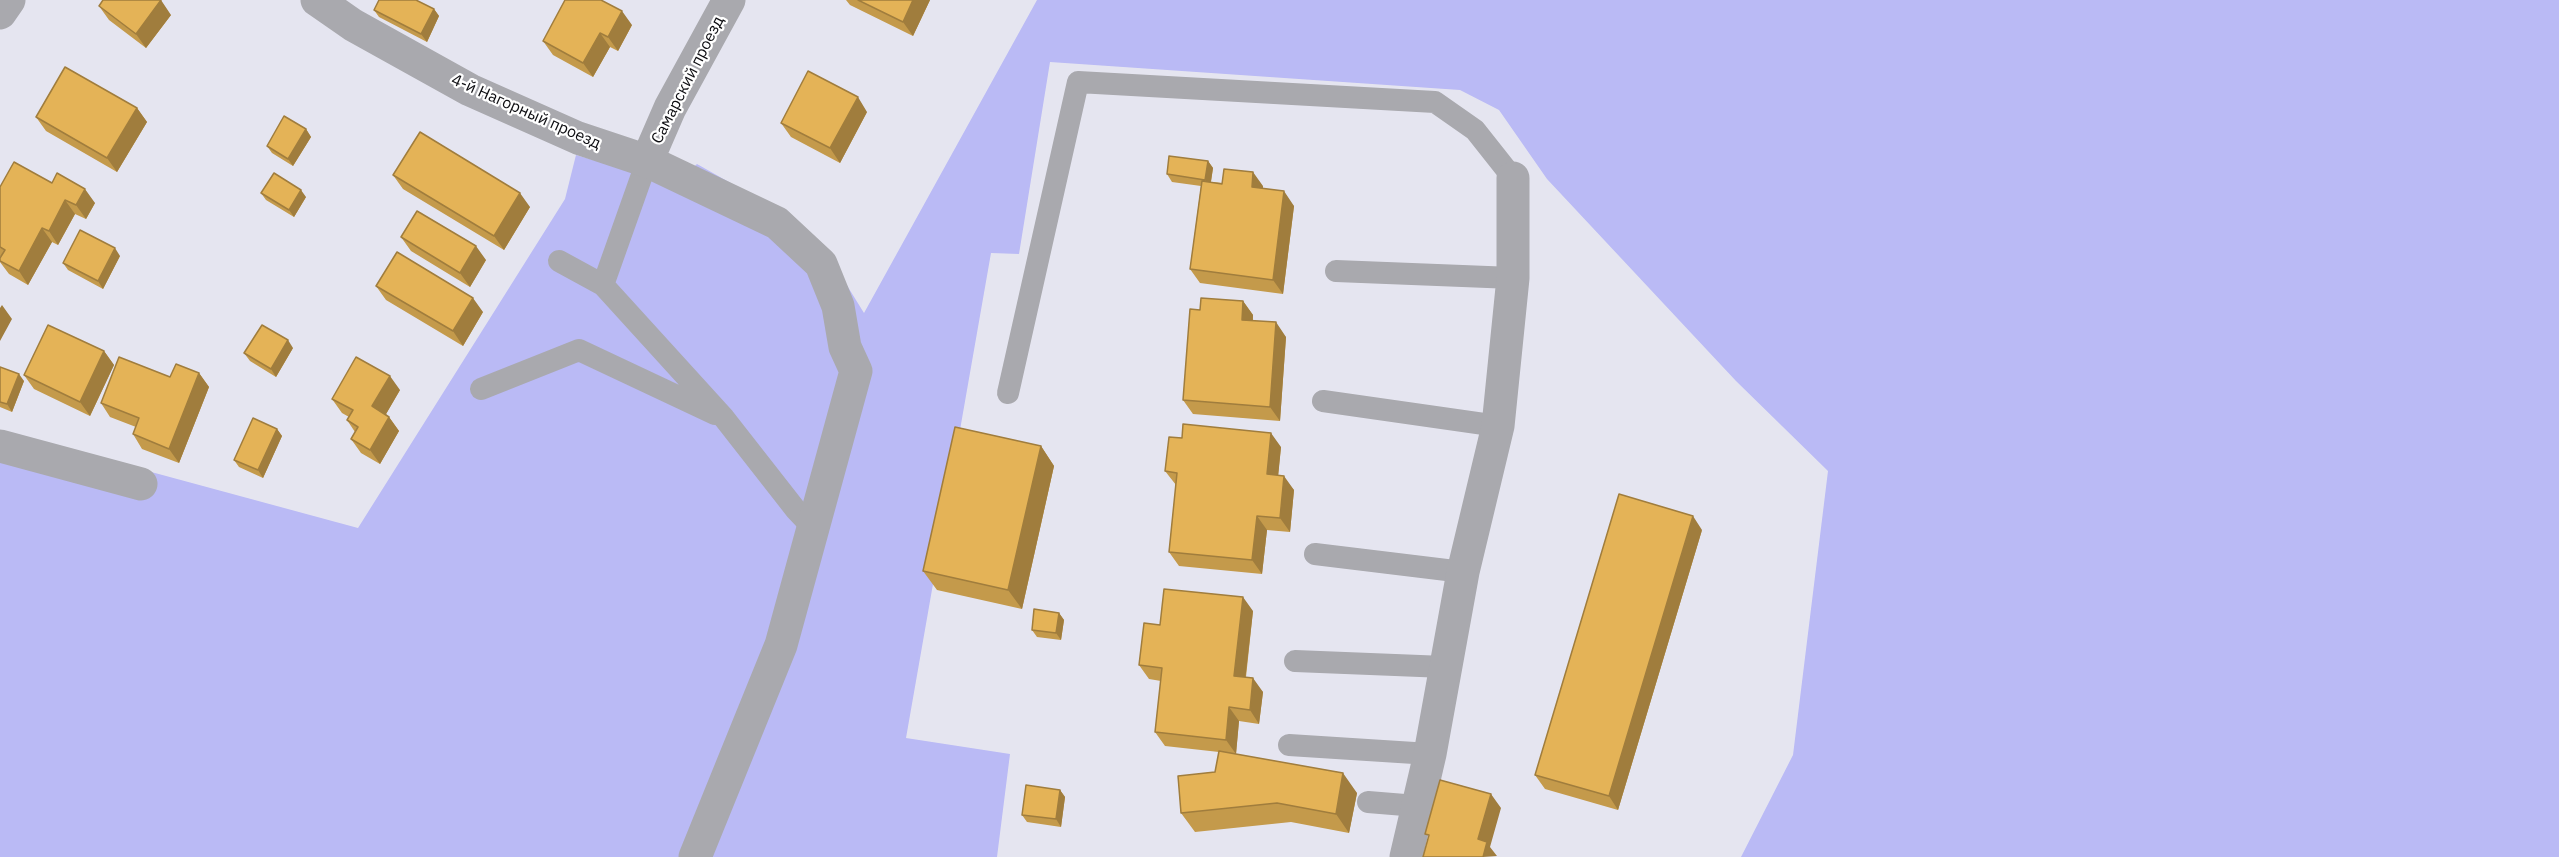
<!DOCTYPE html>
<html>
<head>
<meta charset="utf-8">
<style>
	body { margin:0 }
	canvas { display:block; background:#e5e5f0 }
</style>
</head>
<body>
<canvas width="2559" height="857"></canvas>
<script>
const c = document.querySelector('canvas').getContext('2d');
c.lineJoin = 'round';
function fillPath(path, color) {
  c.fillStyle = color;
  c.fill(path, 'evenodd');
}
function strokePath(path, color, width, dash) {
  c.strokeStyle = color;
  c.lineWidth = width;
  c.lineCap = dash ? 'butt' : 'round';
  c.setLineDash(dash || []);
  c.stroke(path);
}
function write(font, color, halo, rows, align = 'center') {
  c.font = font + ' "IBM Plex Sans",sans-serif';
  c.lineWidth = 4.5;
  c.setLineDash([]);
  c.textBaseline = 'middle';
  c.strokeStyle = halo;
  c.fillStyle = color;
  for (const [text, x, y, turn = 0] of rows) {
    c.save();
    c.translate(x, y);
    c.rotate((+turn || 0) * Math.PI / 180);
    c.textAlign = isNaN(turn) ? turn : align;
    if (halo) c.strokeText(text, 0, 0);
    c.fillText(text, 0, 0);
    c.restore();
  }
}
const green = new Path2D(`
	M1037,0H2559V857H1741L1793,755L1828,471L1736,381L1547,179L1499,110L1460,90L1050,62L1019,254L991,253L906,738L1010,754L997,857H0V431L358,528L565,199L576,155L675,184L697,164L787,215L830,258L864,313Z`);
const lane = new Path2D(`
	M647,161L603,285L724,418L796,510L814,529
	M559,261L603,285
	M1336,271L1513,278
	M481,389L579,350L715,414
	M1008,393L1078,82L1435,102L1475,130L1513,178
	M1323,401L1498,426
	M1315,554L1463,572
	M1295,661L1445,667
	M1289,745L1430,754
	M1368,802L1417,806`);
const street = new Path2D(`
	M317,0L353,25L470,90L578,138L647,161L777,223L821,264L838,306L845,347L856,371L781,645L695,857
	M0,13L9,0
	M647,161L670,108L729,0
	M0,446L141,484
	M1406,857L1430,754L1463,572L1498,426L1513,278V178`);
const wall = new Path2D(`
	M846,0H930L913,36L850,5Z
	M99,6L171,15L146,48L109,20Z
	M434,9L439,16L427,42L379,17L374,10Z
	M632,25L618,51L610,47L593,77L553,55L543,41Z
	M137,108L147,122L117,172L46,131L36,117Z
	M867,112L840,163L791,137L781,123Z
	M306,129L311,137L293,166L272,153L267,146Z
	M1208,161L1213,168L1211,182L1263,186V189L1294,206L1283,294L1200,283L1190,269L1201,186L1172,182L1167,174Z
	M393,175L530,207L504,250L403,189Z
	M52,183L95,203L86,219L75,214L58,245L52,242L28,285L9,274L0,262L1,256H0V187Z
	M261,193L306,197L294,217L266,200Z
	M401,237L486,260L470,287L411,251Z
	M120,256L103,289L68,270L63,263Z
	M376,286L483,312L463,346L386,300Z
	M1243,301L1253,315V321L1286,337L1280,421L1193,414L1183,400L1200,310Z
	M293,348L276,377L250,361L244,353Z
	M104,351L114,365L90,416L34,389L24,375Z
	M0,367L24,381L12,412L0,407Z
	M199,373L209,387L179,463L142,449L133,434L136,427L110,417L101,403L170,377Z
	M400,390L386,414L389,417L399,431L380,464L361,453L351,439L355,432L347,420L349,417L342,413L332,399Z
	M277,429L282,436L263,478L239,467L234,460Z
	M1041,446L1054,466L1022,609L937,590L923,571Z
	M1281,447L1278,475L1294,490L1290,532L1267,530L1262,574L1179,566L1169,552L1176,485L1165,471Z
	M1702,530L1618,810L1545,789L1535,775Z
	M1253,611L1246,677L1263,692L1259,724L1239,721L1236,754L1357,793L1349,833L1291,822L1195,832L1181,813L1215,772L1219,752L1165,746L1155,732L1161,681L1149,679L1139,665L1160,625Z
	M1059,613L1064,620L1061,640L1037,637L1032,630Z
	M1060,790L1065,797L1061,827L1027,822L1022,815Z`);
const shadedWall = new Path2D(`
	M161,0L171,15L146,48L136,34Z
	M913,0H930L913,36L903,22Z
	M434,9L439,16L427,42L421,34Z
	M622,11L632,25L618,51L608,37Z
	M600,33L610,47L593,77L583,63Z
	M858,97L867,112L840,163L830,148Z
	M137,108L147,122L117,172L107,158Z
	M306,129L311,137L293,166L288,159Z
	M1208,161L1213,168L1210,187L1205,180Z
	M1253,172L1263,186L1262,201L1252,187Z
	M85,189L95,203L86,219L76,205Z
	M301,190L306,197L294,217L289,210Z
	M1284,191L1294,206L1283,294L1273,280Z
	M520,193L530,207L504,250L494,236Z
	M65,200L75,214L58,245L49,231Z
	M42,228L52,242L28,285L19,271Z
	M476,246L486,260L470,287L460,273Z
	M115,248L120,256L103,289L98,281Z
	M473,298L483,312L463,346L453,331Z
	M1243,301L1253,315L1252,334L1242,320Z
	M2,305L12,319L0,341V308Z
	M1276,322L1286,337L1280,421L1270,407Z
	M288,340L293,348L276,377L271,369Z
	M104,351L114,365L90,416L80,402Z
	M199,373L209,387L179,463L169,449Z
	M19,374L24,381L12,412L7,404Z
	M390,376L400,390L382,421L372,406Z
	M389,417L399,431L380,464L370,450Z
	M277,429L282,436L263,478L258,470Z
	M1271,433L1281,447L1277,488L1267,474Z
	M1041,446L1054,466L1022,609L1008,590Z
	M1284,476L1294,490L1290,532L1280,518Z
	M1257,516L1267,530L1262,574L1252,560Z
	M1693,516L1702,530L1618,810L1609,796Z
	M1243,597L1253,611L1244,690L1234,676Z
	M1059,613L1064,620L1061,640L1056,633Z
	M1253,678L1263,692L1259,724L1250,710Z
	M1229,707L1239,721L1236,754L1226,740Z
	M1343,773L1357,793L1349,833L1336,814Z
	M1060,790L1065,797L1061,827L1056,819Z
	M1491,794L1501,808L1490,847L1497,856L1483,857L1478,839Z`);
const building = new Path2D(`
	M103,0H161L136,34L99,6Z
	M379,0H416L434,9L421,34L374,10Z
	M565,0H601L622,11L608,37L600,33L583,63L543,41Z
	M858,0H913L903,22Z
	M65,67L137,108L107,158L36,117Z
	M808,71L858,97L830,148L781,123Z
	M284,116L306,129L288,159L267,146Z
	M420,132L520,193L494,236L393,175Z
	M1169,156L1208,161L1205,180L1167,174Z
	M14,162L52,183L57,173L85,189L76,205L65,200L49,231L42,228L19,271L0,261V258L5,250L0,247V187Z
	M1224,169L1253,172L1252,187L1284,191L1273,280L1190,269L1202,181L1222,184Z
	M274,173L301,190L289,210L261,193Z
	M417,211L476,246L460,273L401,237Z
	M80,230L115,248L98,281L63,263Z
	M397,252L473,298L453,331L376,286Z
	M1201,298L1243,301L1242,320L1276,322L1270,407L1183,400L1190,309L1200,310Z
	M48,325L104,351L80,402L24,375Z
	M262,325L288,340L271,369L244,353Z
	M119,357L170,377L176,364L199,373L169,449L133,434L139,418L101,403Z
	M356,357L390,376L372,406L389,417L370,450L351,439L358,427L347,420L353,410L332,399Z
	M0,367L19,374L7,404L0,402Z
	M253,418L277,429L258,470L234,460Z
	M1183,424L1271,433L1267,474L1284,476L1280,518L1257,516L1252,560L1169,552L1177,473L1165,471L1169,437L1182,438Z
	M955,427L1041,446L1008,590L923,571Z
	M1619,494L1693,516L1609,796L1535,775Z
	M1164,589L1243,597L1234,676L1253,678L1250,710L1229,707L1226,740L1155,732L1162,668L1139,665L1144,623L1160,625Z
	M1034,609L1059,613L1056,633L1032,630Z
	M1219,751L1343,773L1336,814L1277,803L1181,813L1178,776L1215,772Z
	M1440,780L1491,794L1478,839L1487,842L1483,857H1423L1429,835L1425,834Z
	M1026,785L1060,790L1056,819L1022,815Z`);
const streetNames = [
	["Самарский проезд",688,80,-63],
	["4-й Нагорный проезд",526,112,24]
];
fillPath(green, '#babaf5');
strokePath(lane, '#a9a9ae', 22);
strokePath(street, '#a9a9ae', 33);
fillPath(wall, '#c49a4b');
fillPath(shadedWall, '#a07d3d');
fillPath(building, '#e4b357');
strokePath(building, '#a07d3d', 1.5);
write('16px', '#0c0c10', '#fff', streetNames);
</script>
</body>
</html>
